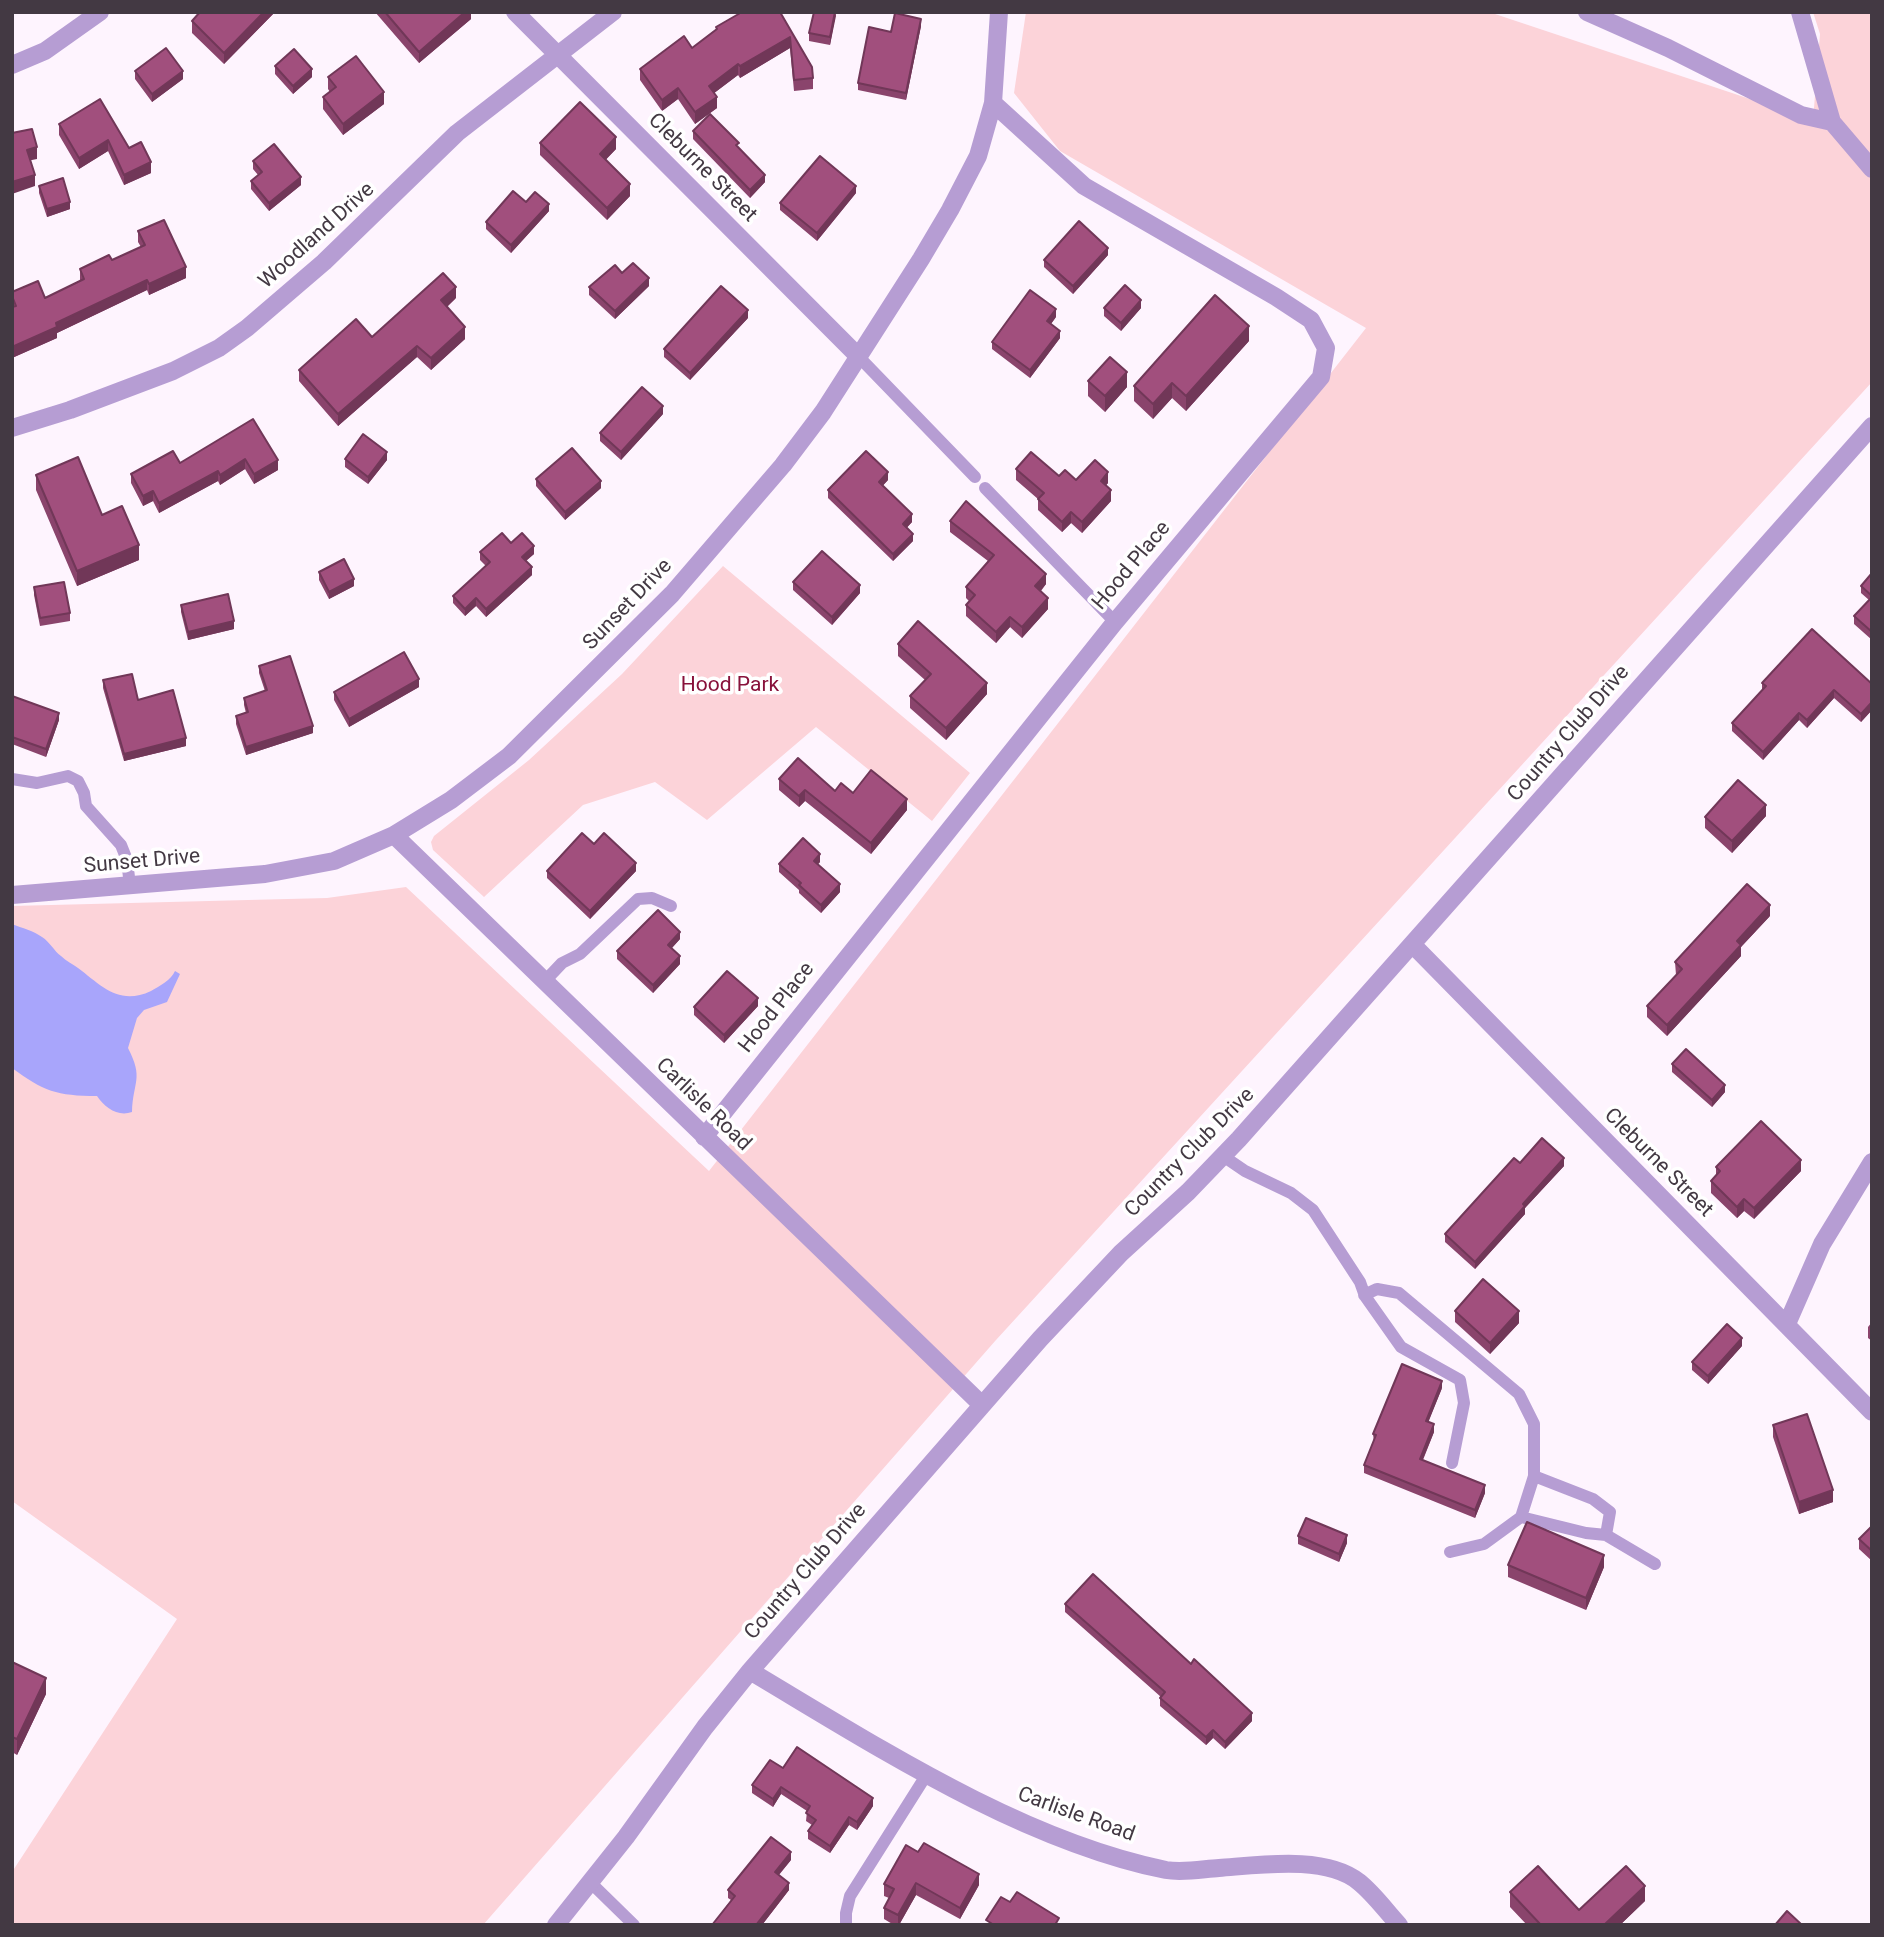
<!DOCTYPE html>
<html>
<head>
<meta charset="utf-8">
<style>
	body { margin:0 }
	#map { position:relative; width:1884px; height:1937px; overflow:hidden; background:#fef4fe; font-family:Roboto,sans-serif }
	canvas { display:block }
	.frame { position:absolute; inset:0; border:14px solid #433943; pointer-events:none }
</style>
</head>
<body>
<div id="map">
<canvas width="1884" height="1937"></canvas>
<div class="frame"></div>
</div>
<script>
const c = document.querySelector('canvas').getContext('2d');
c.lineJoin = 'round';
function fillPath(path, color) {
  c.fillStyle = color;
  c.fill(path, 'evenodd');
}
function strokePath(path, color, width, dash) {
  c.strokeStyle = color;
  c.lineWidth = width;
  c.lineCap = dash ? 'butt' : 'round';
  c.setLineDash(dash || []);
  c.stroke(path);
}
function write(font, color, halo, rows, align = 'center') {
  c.font = font + ' Roboto,sans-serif';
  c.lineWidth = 7;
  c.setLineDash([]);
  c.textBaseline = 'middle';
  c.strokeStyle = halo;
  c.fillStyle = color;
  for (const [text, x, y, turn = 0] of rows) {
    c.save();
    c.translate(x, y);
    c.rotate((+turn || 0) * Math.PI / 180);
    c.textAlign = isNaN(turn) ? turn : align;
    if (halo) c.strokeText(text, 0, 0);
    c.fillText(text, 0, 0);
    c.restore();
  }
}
const green = new Path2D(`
	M1026,12H1489L1813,120L1820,34L1813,12H1872V382L996,1340L483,1925H12V1872L177,1619L12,1501V906L327,898L406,887L709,1171L1366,328L1060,151L1014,93Z
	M723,566L970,773L932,821L816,727L707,820L655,782L583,805L484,897L433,850L431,842L434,836L529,760L622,674Z`);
const water = new Path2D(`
	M12,924C22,928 34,931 42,937C50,942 54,951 61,956C66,961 73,964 78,968C102,986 119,1006 151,991C160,986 171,980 175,971L180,974L167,1002L144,1010L137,1018L128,1048C144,1079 133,1081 132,1112C118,1117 105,1108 97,1096C57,1096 43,1091 12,1068Z`);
const service = new Path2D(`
	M858,356L975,477
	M985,488L1115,622
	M12,779L37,783L68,776L78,781L84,793L86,806L121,845L127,860L130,886
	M544,982L562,963L580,954L638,899L652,898L671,906
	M1223,1156L1245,1171L1291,1193L1313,1210L1360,1282L1365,1296L1401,1347L1460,1380L1464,1403L1452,1463
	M1364,1295L1377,1289L1399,1293L1519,1394L1534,1424V1476L1593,1499L1610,1512L1606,1535L1586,1533L1521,1517L1484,1544L1450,1552
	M1521,1517L1534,1476
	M1606,1535L1655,1564
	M590,1882L634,1925
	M846,1925V1913L850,1896L927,1774`);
const minor = new Path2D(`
	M515,12L858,356
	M1587,12L1668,48L1801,115L1832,122
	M1800,12L1832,122L1872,169
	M12,65L45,51L100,12
	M12,428L70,410L173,371L219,348L247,328L324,262L457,133L613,12
	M394,835L982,1405
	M12,895L265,874L334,861L394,835L451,800L509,756L672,594L783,465L823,412L921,259L950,210L978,156L993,103L999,12
	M1413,945L1872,1412
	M704,1137L1115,622L1321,377L1326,348L1311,320L1276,297L1084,186L993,103
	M1787,1324L1822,1244L1872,1162
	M750,1671C876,1746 1022,1841 1166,1870C1183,1873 1203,1869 1219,1868C1260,1865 1326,1855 1359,1882C1374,1894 1386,1911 1399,1925
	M556,1925L626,1837L705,1727L750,1671L1040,1339L1121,1253L1188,1192L1239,1139L1872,426`);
const wall = new Path2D(`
	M275,12L224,64L192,33V21Z
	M375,12H471V19L419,63Z
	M780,12L813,78V89L794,91L790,48L740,78L738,75L714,93L717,108L695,124L678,99L662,111L640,80V69L692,48L716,29V27Z
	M836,12L830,45L809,41V33Z
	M921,26L906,100L858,90V83L891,32Z
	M275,66L312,77L293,94L275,74Z
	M135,71L183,79L152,102L135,79Z
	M328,77L384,104L343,135L323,109V97L330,92L328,89Z
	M59,124L129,148L151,173L124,185L108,151L79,169L59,135Z
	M693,131L765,182L750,198L693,139Z
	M540,143L616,149L605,160L630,196L607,220L540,155Z
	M253,161L301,185L269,211L251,189V181L258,175L253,169Z
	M39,186L70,209L47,217L39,193Z
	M856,193L817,241L780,210V203Z
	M526,202L549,211L511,253L486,229V222Z
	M138,231L186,278L149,295L147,290L57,333V338L12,358V292L45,298L80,281V269L112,260L141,247L138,242Z
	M1108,255L1073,294L1044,267V260Z
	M622,273L649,286L615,319L589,295V287Z
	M456,298L447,307L465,339L431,370L417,357L338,426L299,381V370Z
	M1104,308H1141L1121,331L1104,316Z
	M1056,317L1051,324L1060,338L1030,378L992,349V342Z
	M748,318L690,380L664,357V349Z
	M1249,341L1186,411L1172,398L1153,419L1134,401V386Z
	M1088,381L1127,387L1105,412L1088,396Z
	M663,414L621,460L600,441V433Z
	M253,419L278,470L254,484L245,469L220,485L218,481L159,513L153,501L143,506L131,483V474L180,463Z
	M345,459L387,460L368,484L345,467Z
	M1016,469L1076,480L1108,483L1106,485L1111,501L1082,533L1071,523L1062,532L1038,510V499L1016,480Z
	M36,475L102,515L139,560L77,586L36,490Z
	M536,479L601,488L565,520L536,486Z
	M888,480L882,486L912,522L906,528L913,541L893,561L828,498V490Z
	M950,521L1046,584L1041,591L1048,609L1022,638L1010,627L996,643L966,616V605L969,601L966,598V587L988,561L950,532Z
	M511,543L534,554L526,561L532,575L486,617L476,606L465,616L453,603V596L486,566L480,560V552Z
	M319,572L354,586L329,599L319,580Z
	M1872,573V640L1854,624V616L1869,600L1861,593V586Z
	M793,582L860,593L832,625L793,590Z
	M34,587L70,613V621L40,626L34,595Z
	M181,605L234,629L188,640L181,612Z
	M898,644L987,694L946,740L910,708V696L925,680L898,656Z
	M259,666L313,733L246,755L236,724V716L246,713L244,705V698L265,691L259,673Z
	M103,680L138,700L186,746L124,761L103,688Z
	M1762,683L1872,684V710L1861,722L1834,698L1807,728L1799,720L1763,760L1732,731V723L1762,690Z
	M419,687L349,727L334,700V692Z
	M12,696L59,720L46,757L12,744Z
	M779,779L835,791L907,810L871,854L805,801L799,807L779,790Z
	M1766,816L1732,853L1705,828V817Z
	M594,844L636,871L590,919L547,878V871Z
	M820,862L818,864L840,892L821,913L799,893V890L779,872V864Z
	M1770,916L1741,947V956L1667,1036L1647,1017V1006L1676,975L1675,962Z
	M680,939L672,948L680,964L653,993L617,959V951Z
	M758,1006L724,1043L694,1015V1007Z
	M1672,1064L1725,1092L1712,1107L1672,1072Z
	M1520,1163L1564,1166L1525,1208V1214L1475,1269L1445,1242V1234Z
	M1716,1167L1801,1171L1754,1219L1744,1211L1737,1218L1711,1193V1181L1716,1176Z
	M1455,1311L1519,1323L1490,1354L1455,1322Z
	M1872,1322V1341L1868,1338V1327Z
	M1742,1346L1708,1384L1692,1370V1362Z
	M1442,1388L1428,1422L1434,1432L1423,1460L1485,1493L1475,1518L1364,1473V1465L1374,1442L1373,1434Z
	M1773,1425L1833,1502L1799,1514L1773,1437Z
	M1872,1526V1561L1859,1549V1539Z
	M1298,1536L1347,1543L1339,1562L1298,1544Z
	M1508,1565L1604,1567L1586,1610L1508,1577Z
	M1065,1604L1252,1721L1225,1749L1213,1738L1206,1745L1160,1706V1698L1161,1697L1065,1612Z
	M12,1662L46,1694L17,1755L12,1752Z
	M783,1768L873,1806L857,1830L849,1825L830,1853L808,1839V1831L812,1825L806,1821L807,1811L781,1794L773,1807L752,1793V1785Z
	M906,1845L979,1885L960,1919L916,1895L899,1925H894L884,1919V1908L889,1898L884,1896V1884Z
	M791,1860L779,1875L789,1890L762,1925H712L731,1900L728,1898V1890Z
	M1510,1892L1579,1910L1645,1901L1620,1925H1527L1510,1907Z`);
const shadedWall = new Path2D(`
	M264,12H275L224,64V53Z
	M465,12H471V19L419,63V52Z
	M835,12L836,16L830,45V37Z
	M921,19V26L906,100V93Z
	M790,37V48L740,78V66Z
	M738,64V75L709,97V86Z
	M312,69V77L293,94V86Z
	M183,71V79L152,102V94Z
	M678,88V99L662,111V100Z
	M384,92V104L343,135V124Z
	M717,97V108L695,124V112Z
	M616,137V149L600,166V154Z
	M108,140V151L79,169V158Z
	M37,147V159L27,161V150Z
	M151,162V173L124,185V175Z
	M35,175V186L12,194V182Z
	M765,175V182L750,198V190Z
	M301,177V185L269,211V203Z
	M630,184V196L607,220V208Z
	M856,186V193L817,241V233Z
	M70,202V209L47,217V209Z
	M549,204V211L511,253V245Z
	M1108,248V255L1073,294V286Z
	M186,267V278L149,295V284Z
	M649,278V286L615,319V311Z
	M147,280V290L57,333V338L12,358V347L56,323Z
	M456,287V298L441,312V300Z
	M1141,300V308L1121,331V323Z
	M1056,309V317L1047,329V321Z
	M748,310V318L690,380V373Z
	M1249,326V341L1186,411V396Z
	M465,327V339L431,370V358Z
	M1060,331V338L1030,378V370Z
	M417,346V357L338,426V414Z
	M1127,372V387L1105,412V396Z
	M1172,383V398L1153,419V404Z
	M663,406V414L621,460V452Z
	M387,452V460L368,484V477Z
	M245,459V469L220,485V475Z
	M278,460V470L254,484V474Z
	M218,471V481L159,513V503Z
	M888,472V480L879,490V482Z
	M1108,472V483L1101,491V481Z
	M601,481V488L565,520V512Z
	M1111,490V501L1082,533V522Z
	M153,491V501L143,506V496Z
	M1071,512V523L1062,532V522Z
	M912,514V522L903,532V524Z
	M913,534V541L893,561V554Z
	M139,545V560L77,586V571Z
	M534,546V554L522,564V557Z
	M532,567V575L486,617V609Z
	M1046,574V584L1035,597V586Z
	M354,579V586L329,599V592Z
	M860,585V593L832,625V617Z
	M476,598V606L465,616V609Z
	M1048,598V609L1022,638V627Z
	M1010,617V627L996,643V632Z
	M234,621V629L188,640V632Z
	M419,679V687L349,727V719Z
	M987,683V694L946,740V728Z
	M1834,690V698L1807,728V720Z
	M1872,702V710L1861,722V714Z
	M59,713V720L46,757V749Z
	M1799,713V720L1763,760V752Z
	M313,726V733L246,755V747Z
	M186,738V746L124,761V754Z
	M805,790V801L799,807V796Z
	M907,799V810L871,854V843Z
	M1766,805V816L1732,853V841Z
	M820,854V862L814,868V861Z
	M636,863V871L590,919V911Z
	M840,884V892L821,913V905Z
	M1770,905V916L1741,947V956L1667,1036V1025L1737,941Z
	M680,932V939L668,952V945Z
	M680,956V964L653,993V985Z
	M758,998V1006L724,1043V1035Z
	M1725,1085V1092L1712,1107V1100Z
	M1564,1158V1166L1525,1208V1214L1475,1269V1262L1523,1204Z
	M1801,1160V1171L1754,1219V1208Z
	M1744,1199V1211L1737,1218V1207Z
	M1519,1311V1323L1490,1354V1343Z
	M1742,1338V1346L1708,1384V1376Z
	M1442,1381V1388L1426,1428V1421Z
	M1434,1424V1432L1420,1466V1459Z
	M1485,1485V1493L1475,1518V1510Z
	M1833,1490V1502L1799,1514V1502Z
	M1347,1535V1543L1339,1562V1554Z
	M1604,1555V1567L1586,1610V1598Z
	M46,1678V1694L17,1755V1739Z
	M1252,1713V1721L1225,1749V1742Z
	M1213,1730V1738L1206,1745V1737Z
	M781,1787V1794L773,1807V1799Z
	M873,1798V1806L857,1830V1822Z
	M849,1817V1825L830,1853V1846Z
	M791,1852V1860L775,1879V1872Z
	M979,1874V1885L960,1919V1908Z
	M789,1883V1890L762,1925H756Z
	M916,1883V1895L899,1925H898V1915Z
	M1645,1886V1901L1620,1925H1604Z`);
const building = new Path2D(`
	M200,12H264L224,53L192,21Z
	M385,12H465L419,52Z
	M742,12H780L812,67L813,78L794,80L790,37L740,66L738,64L709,86L717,97L695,112L678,88L662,100L640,69L684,36L692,48L717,29L716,27Z
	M814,12H835L830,37L809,33Z
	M895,13L921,19L906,93L858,83L869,27L891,32Z
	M166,48L183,71L152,94L135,71Z
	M294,49L312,69L293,86L275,66Z
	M356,56L384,92L343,124L323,97L336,87L328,77Z
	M100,99L129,148L141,142L151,162L124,175L108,140L79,158L59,124Z
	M580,102L616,137L600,154L630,184L607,208L540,143Z
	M710,114L739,143L736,145L765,175L750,190L693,131Z
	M32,129L37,147L27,150L35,175L12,182V133Z
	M274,144L301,177L269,203L251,181L262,172L253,161Z
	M820,156L856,186L817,233L780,203Z
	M63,178L70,202L47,209L39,186Z
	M513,191L526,202L535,192L549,204L511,245L486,222Z
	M164,220L186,267L149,284L147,280L56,323L57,327L12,347V307L16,306L12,296V292L38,281L45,298L84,279L80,269L109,255L112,260L145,245L138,231Z
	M1079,221L1108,248L1073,286L1044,260Z
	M633,263L649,278L615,311L589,287L615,265L622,273Z
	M443,273L456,287L441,300L465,327L431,358L417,346L338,414L299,370L356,319L372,337Z
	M1125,285L1141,300L1121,323L1104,308Z
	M721,286L748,310L690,373L664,349Z
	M1030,290L1056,309L1047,321L1060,331L1030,370L992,342Z
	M1215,295L1249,326L1186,396L1172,383L1153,404L1134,386Z
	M1110,357L1127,372L1105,396L1088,381Z
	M642,387L663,406L621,452L600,433Z
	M253,419L278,460L254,474L245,459L220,475L218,471L159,503L153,491L143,496L131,474L173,451L180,463Z
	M363,434L387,452L368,477L345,459Z
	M572,448L601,481L565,512L536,479Z
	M866,451L888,472L879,482L912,514L903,524L913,534L893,554L828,490Z
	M1031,452L1059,476L1065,470L1076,480L1095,460L1108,472L1101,481L1111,490L1082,522L1071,512L1062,522L1038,499L1044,493L1016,469Z
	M78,457L102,515L122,506L139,545L77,571L36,475Z
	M966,501L1046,574L1035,586L1048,598L1022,627L1010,617L996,632L966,605L975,595L966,587L994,555L950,521Z
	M502,533L511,543L522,533L534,546L522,557L532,567L486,609L476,598L465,609L453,596L490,562L480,552Z
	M822,551L860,585L832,617L793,582Z
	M344,559L354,579L329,592L319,572Z
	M1872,573V596L1861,586Z
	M64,582L70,613L40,618L34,587Z
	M228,594L234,621L188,632L181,605Z
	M1872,597V632L1854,616Z
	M918,621L987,683L946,728L910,696L931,674L898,644Z
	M1812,629L1872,684V702L1861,714L1834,690L1807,720L1799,713L1763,752L1732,723L1766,686L1762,683Z
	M404,652L419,679L349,719L334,692Z
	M290,656L313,726L246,747L236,716L248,712L244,698L267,690L259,666Z
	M132,674L138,700L173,690L186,738L124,754L103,680Z
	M12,696L59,713L46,749L12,737Z
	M798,758L835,791L841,783L853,793L871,770L907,799L871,843L805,790L799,796L779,779Z
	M1738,780L1766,805L1732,841L1705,817Z
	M582,833L594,844L604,833L636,863L590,911L547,871Z
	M803,838L820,854L814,861L840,884L821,905L799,885L801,883L779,864Z
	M1747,884L1770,905L1737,941L1741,945L1667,1025L1647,1006L1682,969L1675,962Z
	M658,910L680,932L668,945L680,956L653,985L617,951Z
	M727,971L758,998L724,1035L694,1007Z
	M1686,1049L1725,1085L1712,1100L1672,1064Z
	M1761,1121L1801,1160L1754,1208L1744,1199L1737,1207L1711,1181L1720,1171L1716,1167Z
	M1542,1138L1564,1158L1523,1204L1525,1206L1475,1262L1445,1234L1514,1158L1520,1163Z
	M1483,1279L1519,1311L1490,1343L1455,1311Z
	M1727,1324L1742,1338L1708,1376L1692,1362Z
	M1402,1364L1442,1381L1426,1421L1434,1424L1420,1459L1485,1485L1475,1510L1364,1465L1376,1435L1373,1434Z
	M1807,1414L1833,1490L1799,1502L1773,1425Z
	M1306,1518L1347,1535L1339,1554L1298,1536Z
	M1527,1522L1604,1555L1586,1598L1508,1565Z
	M1872,1526V1551L1859,1539Z
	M1093,1574L1191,1664L1194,1659L1252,1713L1225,1742L1213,1730L1206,1737L1160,1698L1165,1692L1065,1604Z
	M12,1662L46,1678L17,1739L12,1737Z
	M797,1747L873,1798L857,1822L849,1817L830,1846L808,1831L816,1820L806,1813L810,1806L781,1787L773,1799L752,1785L770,1760L783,1768Z
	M771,1837L791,1852L775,1872L789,1883L756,1925H712L735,1896L728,1890Z
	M924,1843L979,1874L960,1908L916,1883L898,1915L884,1908L894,1889L884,1884L906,1845L918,1852Z
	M1538,1866L1579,1910L1626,1866L1645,1886L1604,1925H1541L1510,1892Z
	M1017,1892L1059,1918L1055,1925H994L986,1920L1001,1897L1010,1902Z
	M1787,1911L1802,1925H1775Z`);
const streetNames = [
	["Cleburne Street",702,168,45],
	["Woodland Drive",317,236,-42],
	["Hood Place",1132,566,-50],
	["Sunset Drive",628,605,-46],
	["Country Club Drive",1569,734,-49],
	["Sunset Drive",142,862,-5],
	["Hood Place",777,1008,-52],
	["Carlisle Road",703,1105,44],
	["Country Club Drive",1190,1153,-45],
	["Cleburne Street",1658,1163,45],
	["Country Club Drive",806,1572,-49],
	["Carlisle Road",1076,1815,20]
];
const parkNames = [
	["Hood Park",730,686]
];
fillPath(green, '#fcd3d9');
fillPath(water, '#a8a5fb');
strokePath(service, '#b69dd3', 12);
strokePath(minor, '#b69dd3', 18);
fillPath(wall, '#8a446c');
fillPath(shadedWall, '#713758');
fillPath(building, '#a14f7d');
strokePath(building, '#713758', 2);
write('21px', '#433943', '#fff', streetNames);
write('21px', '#88123b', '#fff', parkNames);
</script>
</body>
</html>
